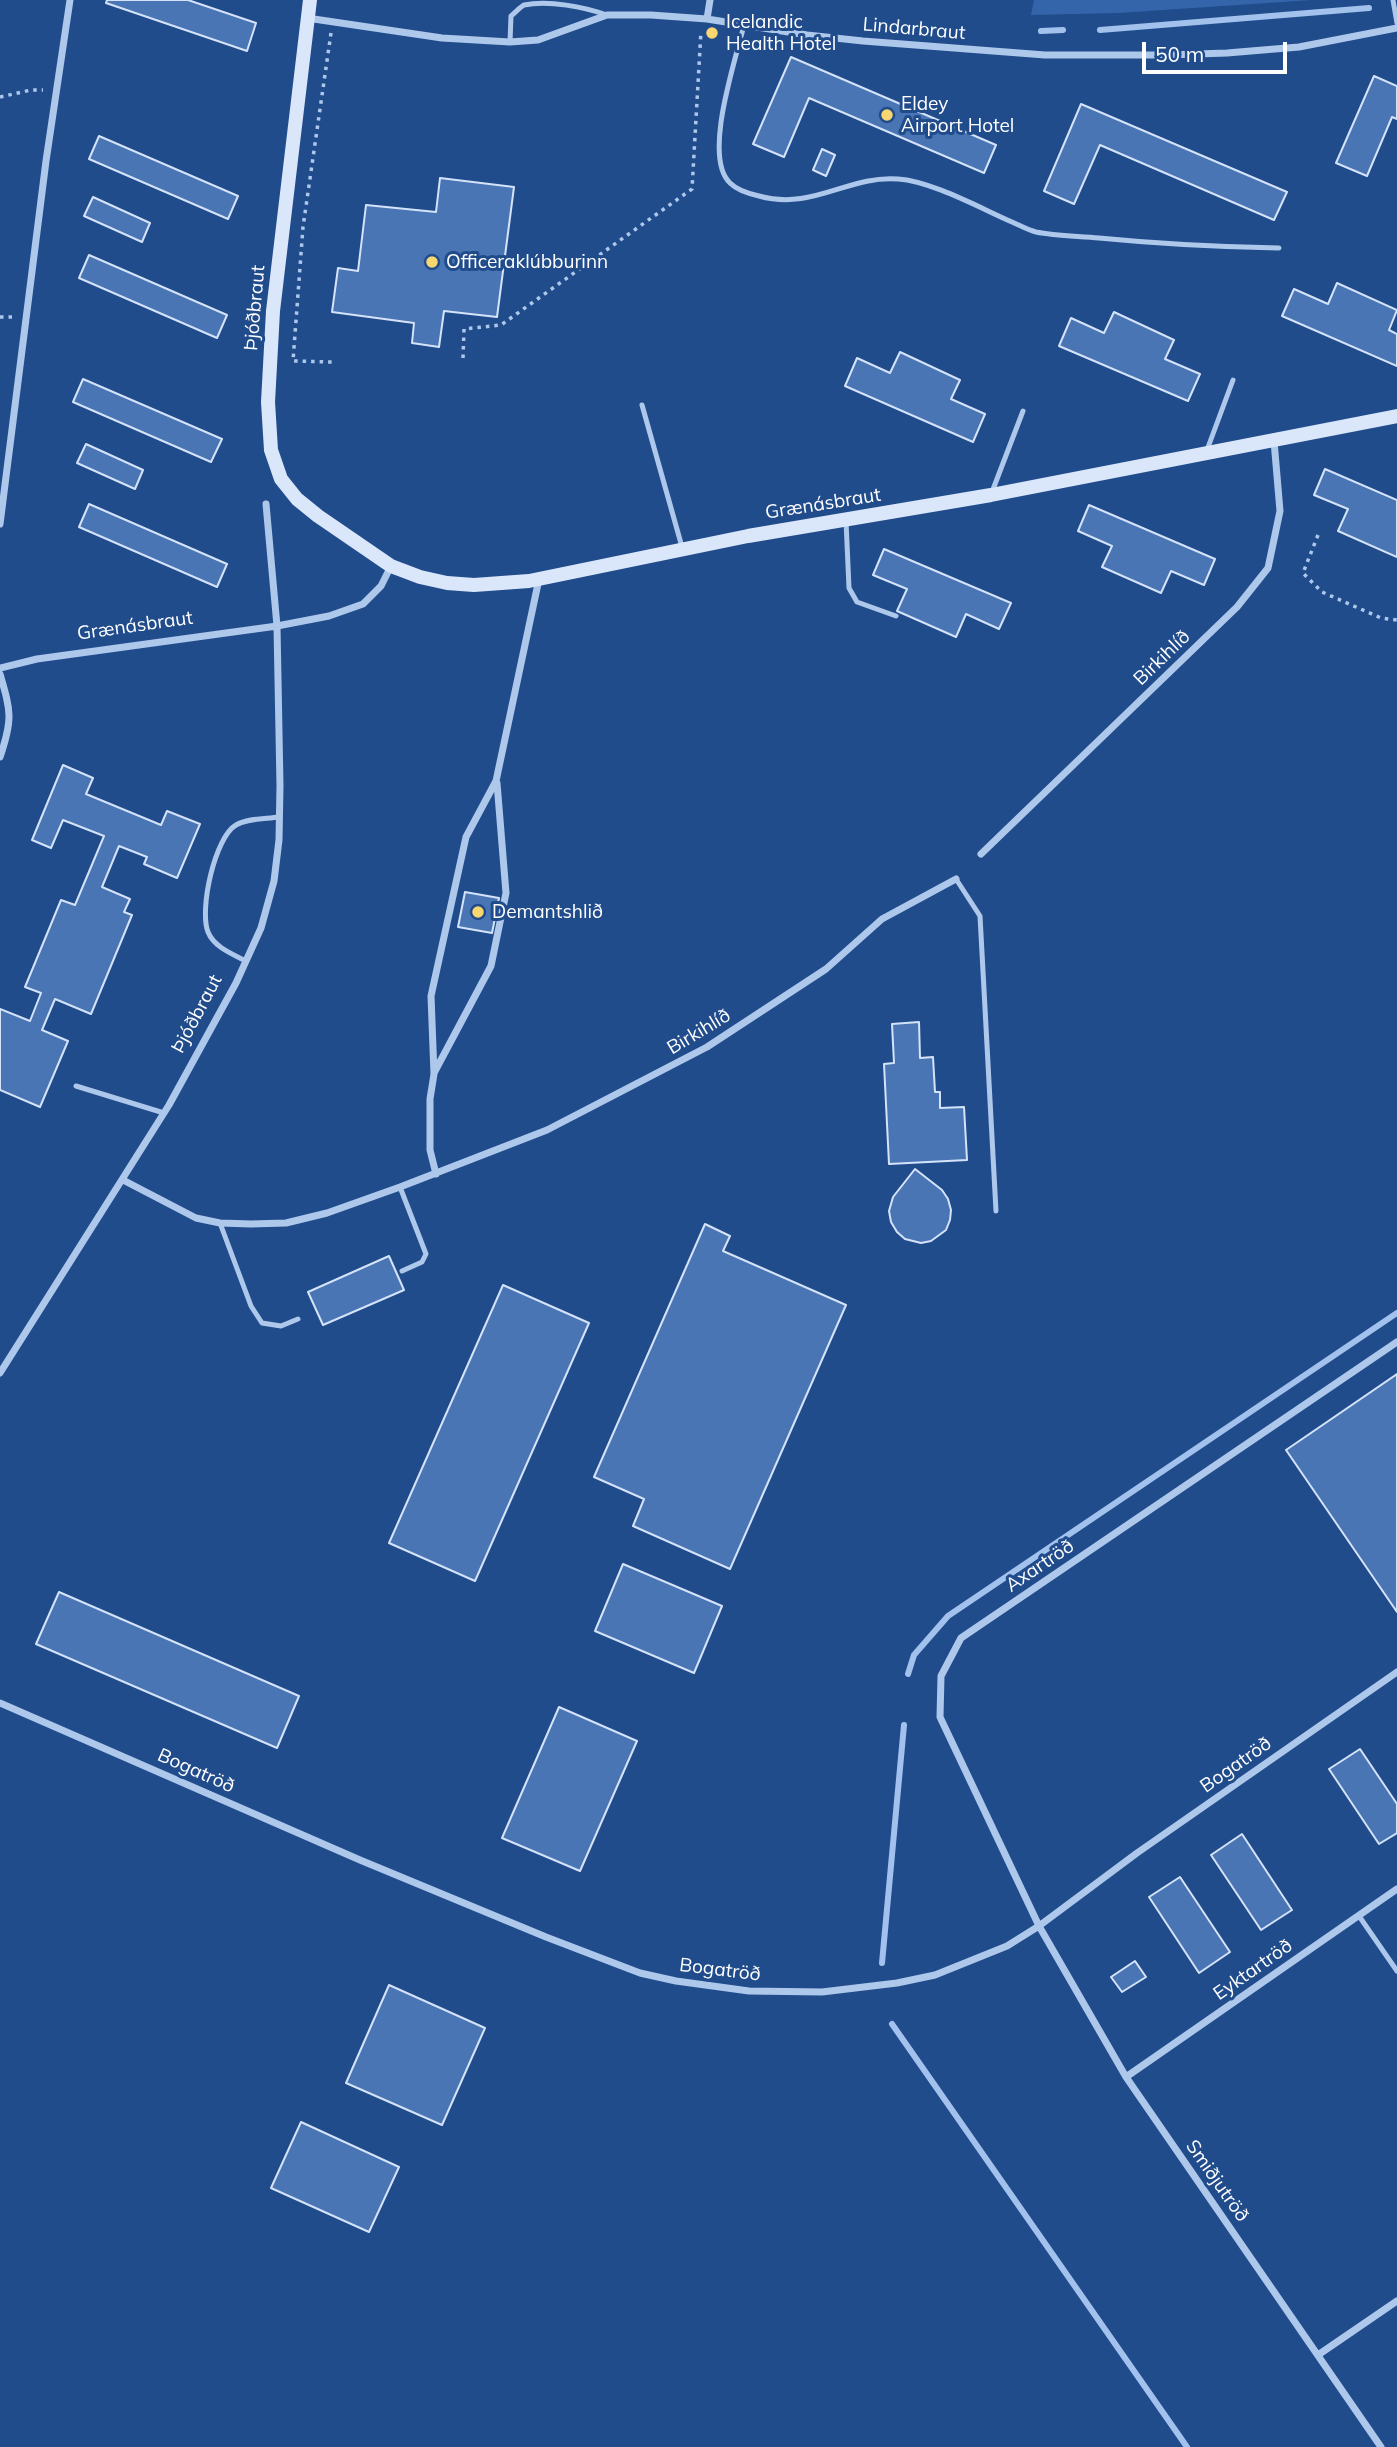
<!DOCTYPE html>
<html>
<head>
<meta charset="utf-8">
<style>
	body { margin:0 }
	#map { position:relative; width:1397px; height:2447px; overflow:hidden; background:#214c8c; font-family:Mulish,sans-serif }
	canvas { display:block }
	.scale { position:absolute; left:1142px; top:42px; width:145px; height:32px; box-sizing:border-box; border:4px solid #fff; border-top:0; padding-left:9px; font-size:21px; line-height:24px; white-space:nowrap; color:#fff; -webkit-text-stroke:5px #214c8c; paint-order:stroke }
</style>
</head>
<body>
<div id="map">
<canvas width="1397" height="2447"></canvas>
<div class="scale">50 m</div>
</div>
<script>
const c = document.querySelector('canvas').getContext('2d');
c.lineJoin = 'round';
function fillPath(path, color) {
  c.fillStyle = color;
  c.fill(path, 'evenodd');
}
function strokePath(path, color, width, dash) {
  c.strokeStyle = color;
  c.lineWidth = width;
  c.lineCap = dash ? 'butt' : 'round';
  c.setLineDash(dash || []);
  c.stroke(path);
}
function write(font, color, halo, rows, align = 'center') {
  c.font = font + ' Mulish,sans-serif';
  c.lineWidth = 6;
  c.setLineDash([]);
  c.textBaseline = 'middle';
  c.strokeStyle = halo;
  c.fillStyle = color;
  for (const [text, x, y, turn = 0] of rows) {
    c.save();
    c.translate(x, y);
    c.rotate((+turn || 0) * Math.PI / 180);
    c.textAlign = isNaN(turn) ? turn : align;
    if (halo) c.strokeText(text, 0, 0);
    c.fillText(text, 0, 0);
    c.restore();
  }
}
const green = new Path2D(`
	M1034,0H1312L1118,13L1031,15Z`);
const stream = new Path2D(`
	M1100,30L1369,8
	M1041,31L1063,30
	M908,1674L914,1655L948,1616L1397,1313
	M882,1963L904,1725
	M892,2024L1187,2447`);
const building = new Path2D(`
	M107,0H188L256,23L247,51L106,3Z
	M791,57L996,145L984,173L809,98L784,157L753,144Z
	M1374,76L1397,86V119L1392,117L1367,176L1336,163Z
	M1081,104L1287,192L1274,220L1100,145L1074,204L1044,191Z
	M99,136L238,196L228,219L89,159Z
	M822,149L835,155L826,176L813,170Z
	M440,178L514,187L497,317L444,311L439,347L412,343L414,323L332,312L338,268L358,271L366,205L436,212Z
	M93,197L150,223L142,242L84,216Z
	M89,255L227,315L217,338L79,278Z
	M1337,283L1397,310L1389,330L1397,334V366L1282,316L1294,289L1328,304Z
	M1114,312L1174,340L1165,359L1200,374L1188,401L1059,346L1071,318L1104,333Z
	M900,352L960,380L951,399L985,414L973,442L845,386L857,358L890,373Z
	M83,379L222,439L211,462L73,402Z
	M86,444L143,470L135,489L77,463Z
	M1325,469L1397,500V557L1338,531L1348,509L1314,495Z
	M89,504L227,564L217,587L79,527Z
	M1089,505L1215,559L1204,585L1171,571L1161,593L1102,567L1112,546L1078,531Z
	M884,549L1011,603L999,629L966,614L956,637L897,611L907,589L873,575Z
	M63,765L93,778L86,794L161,825L167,811L200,824L177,878L144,864L147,857L119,846L102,887L130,899L124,912L132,915L91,1014L55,999L42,1030L68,1041L40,1107L0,1090V1009L30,1021L41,993L25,987L61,900L75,905L104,836L63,820L51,848L32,840Z
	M465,892L499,898L492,933L458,927Z
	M919,1022L920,1058L933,1057L935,1092H940V1108L964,1107L967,1160L889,1164L884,1064L894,1063L892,1024Z
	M915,1169L942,1190L948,1199L951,1210L950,1220L946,1230L931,1241L921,1243L905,1239L897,1232L891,1222L889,1211L893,1197Z
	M705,1224L730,1236L723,1251L846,1305L730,1569L633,1526L644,1499L594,1477Z
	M389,1256L404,1290L323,1325L308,1292Z
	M503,1285L589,1323L475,1581L389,1543Z
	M1397,1374V1612L1286,1450Z
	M623,1564L722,1606L694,1673L595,1631Z
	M59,1592L299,1696L277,1748L36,1644Z
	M559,1707L637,1741L580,1871L502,1838Z
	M1360,1749L1397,1804V1833L1379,1844L1329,1769Z
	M1242,1834L1292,1910L1261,1930L1211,1855Z
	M1180,1877L1230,1952L1199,1973L1149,1897Z
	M1135,1961L1146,1977L1122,1992L1111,1977Z
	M389,1985L485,2028L442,2125L346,2083Z
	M301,2122L399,2167L369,2232L271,2188Z`);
const path = new Path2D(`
	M331,33L303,227L293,361L332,362
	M0,97L31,90H43
	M0,317H15
	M463,358L464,329L501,325L692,189L701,31
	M1318,535L1303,573L1322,592L1381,618L1397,620`);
const lane = new Path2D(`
	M1393,0L1397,23
	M744,25C736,59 702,157 730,183C737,190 750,194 759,196C813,211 848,175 898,179C931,181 980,208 1012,222C1019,225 1028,230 1036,232C1056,236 1079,236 1099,238C1160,244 1219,247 1279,248
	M510,42L511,16C515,13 520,7 524,5C549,0 584,7 607,15
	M642,405L682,547
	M1207,450L1233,380
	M992,492L1023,411
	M846,521L849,588L857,602L896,616
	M956,879L980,916L996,1211
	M246,961C232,954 214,947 208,932C199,909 215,837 236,825C248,818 266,819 279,817
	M76,1086L164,1113
	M400,1187L426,1254L422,1262L402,1271
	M220,1223L251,1306L262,1323L281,1326L298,1319
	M1359,1916L1397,1971`);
const street = new Path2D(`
	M307,18L442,38L510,42L538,40L607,15H651L707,19L807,35L863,41L1045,55H1168L1227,53L1299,47L1397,28
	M707,19L710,0
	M0,524L46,161L70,0
	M0,668L37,659L277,626L329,616L363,604L381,586L391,566
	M0,674C11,712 13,719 0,757
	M981,854L1237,607L1268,568L1280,511L1274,441
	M434,1073L491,966L506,893L497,783
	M436,1174L430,1150V1099L434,1074L431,996L466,837L496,781L539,579
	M123,1180L196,1218L220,1223L251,1224L286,1223L327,1213L400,1187L547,1130L707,1047L826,969L882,919L956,879
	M0,1373L169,1105L236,983L261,928L274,881L279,840L280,786L277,626L266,504
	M0,1703L360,1860L546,1937L640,1973L676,1981L749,1991L822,1992L897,1983L935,1975L1007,1946L1039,1926L1137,1853L1397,1672
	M1126,2077L1397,1889
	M1318,2355L1397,2301
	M1381,2447L1126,2077L1039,1926L940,1717L941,1676L961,1638L1397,1342`);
const secondary = new Path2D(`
	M310,0L273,311L268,402L271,450L281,479L297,499L318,516L391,566L420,577L447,583L474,585L529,581L748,536L991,495L1397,416`);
const markers = [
	[712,33,7,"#f8d670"],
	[887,115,7,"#f8d670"],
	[432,262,7,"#f8d670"],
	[478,912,7,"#f8d670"]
];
const poiNames = [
	["Icelandic",726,22],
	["Health Hotel",726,44],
	["Eldey",901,104],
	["Airport Hotel",901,126],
	["Officeraklúbburinn",446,262],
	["Demantshlið",492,912]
];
const streetNames = [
	["Lindarbraut",914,29,5],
	["Þjóðbraut",255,308,-85],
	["Grænásbraut",823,504,-9],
	["Grænásbraut",135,626,-8],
	["Birkihlíð",1162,658,-44],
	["Þjóðbraut",197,1014,-62],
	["Birkihlíð",699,1032,-31],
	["Axartröð",1040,1566,-34],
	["Bogatröð",1236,1765,-35],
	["Bogatröð",196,1771,24],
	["Bogatröð",720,1970,7],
	["Eyktartröð",1253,1970,-35],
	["Smiðjutröð",1217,2181,55]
];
fillPath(green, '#3465aa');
strokePath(stream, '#a2c2ed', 6);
fillPath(building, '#4975b4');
strokePath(building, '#d4e3f9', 2);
strokePath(path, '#aec8ec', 3.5, [3.5, 5]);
strokePath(lane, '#aec8ec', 5);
strokePath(street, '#aec8ec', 7);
strokePath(secondary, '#dae6f9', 14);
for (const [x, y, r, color] of markers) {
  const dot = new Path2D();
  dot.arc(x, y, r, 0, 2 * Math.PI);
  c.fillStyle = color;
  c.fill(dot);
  strokePath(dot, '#214c8c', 2.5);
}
write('19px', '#fff', '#214c8c', poiNames, 'left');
write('19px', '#fff', '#214c8c', streetNames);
</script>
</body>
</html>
